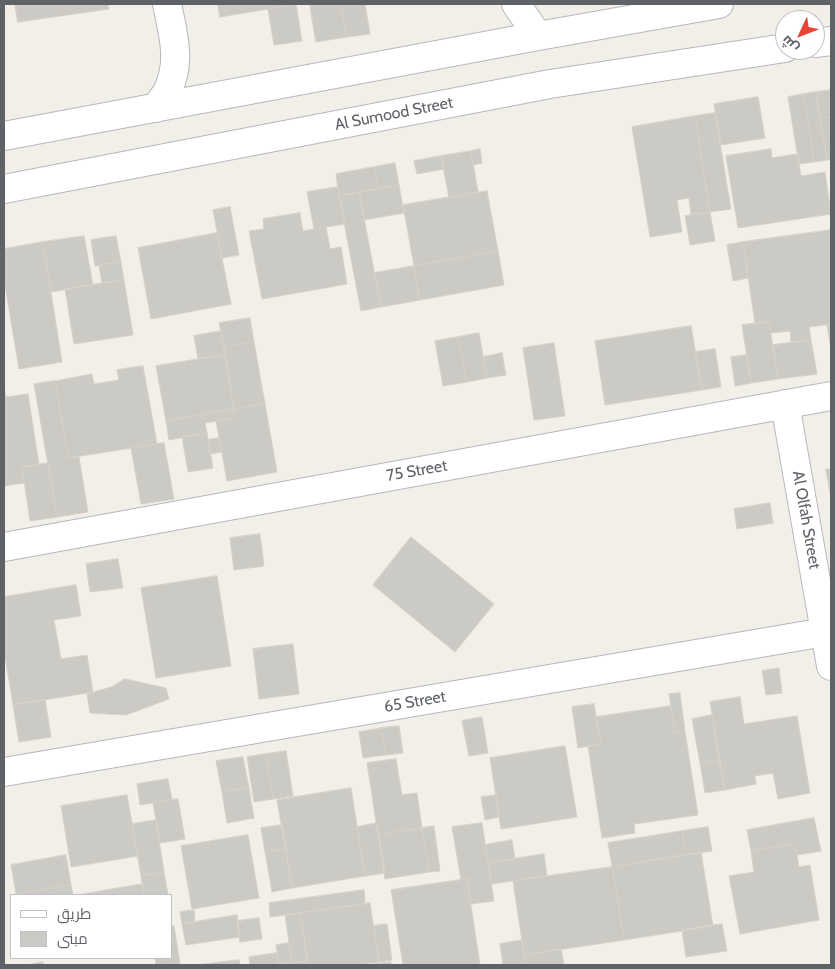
<!DOCTYPE html>
<html>
<head>
<meta charset="utf-8">
<style>
	body { margin:0 }
	#map { position:relative; width:835px; height:969px; overflow:hidden; background:#f1efe8; font-family:Cabin,Cairo,sans-serif }
	canvas { display:block }
	.frame { position:absolute; inset:0; border:5px solid #5f6368; pointer-events:none }
	.legend { position:absolute; left:10px; top:894px; width:162px; height:65px; box-sizing:border-box; background:#fff; border:1px solid #bfc1c3; margin:0; padding:6px 9px; list-style:none; font-size:15px; color:#5f6368 }
	.legend li { display:flex; align-items:center; gap:10px; height:25px }
	.legend b { width:25px; border:1px solid #bfc1c3 }
	.north { position:absolute; left:775px; top:10px; width:50px; height:50px; box-sizing:border-box; background:#fff; border:1px solid #bfc1c3; border-radius:50%; rotate:227deg; font-size:14px; font-weight:700; line-height:20px; text-align:center; color:#5f6368 }
	.north::after { content:''; display:block; margin:auto; width:18px; height:22px; background:#ea4335; clip-path:polygon(50% 0,100% 100%,50% 72%,0 100%) }
</style>
</head>
<body>
<div id="map">
<canvas width="835" height="969"></canvas>
<div class="frame"></div>
<ul class="legend">
<li><b style="height:6px;background:#fff"></b>طريق</li>
<li><b style="height:14px;background:#cccac5"></b>مبنى</li>
</ul>
<div class="north">ش</div>
</div>
<script>
const c = document.querySelector('canvas').getContext('2d');
c.lineJoin = 'round';
function fillPath(path, color) {
  c.fillStyle = color;
  c.fill(path, 'evenodd');
}
function strokePath(path, color, width, dash) {
  c.strokeStyle = color;
  c.lineWidth = width;
  c.lineCap = dash ? 'butt' : 'round';
  c.setLineDash(dash || []);
  c.stroke(path);
}
function write(font, color, halo, rows, align = 'center') {
  c.font = font + ' Cabin,sans-serif';
  c.lineWidth = 5;
  c.setLineDash([]);
  c.textBaseline = 'middle';
  c.strokeStyle = halo;
  c.fillStyle = color;
  for (const [text, x, y, turn = 0] of rows) {
    c.save();
    c.translate(x, y);
    c.rotate((+turn || 0) * Math.PI / 180);
    c.textAlign = isNaN(turn) ? turn : align;
    if (halo) c.strokeText(text, 0, 0);
    c.fillText(text, 0, 0);
    c.restore();
  }
}
const building = new Path2D(`
	M15,4H108L109,9L18,22Z
	M218,4H298L220,17Z
	M296,4L302,41L274,45L268,9Z
	M310,4H341L347,37L316,42Z
	M341,4H365L370,34L347,37Z
	M831,90V117L820,118L816,92Z
	M816,92L827,160L814,162L804,94Z
	M804,94L814,162L799,164L788,97Z
	M758,97L765,138L721,145L714,104Z
	M715,113L731,209L710,212L695,116Z
	M695,116L710,212L691,215L689,198L677,200L682,232L650,237L632,127Z
	M831,117V159L827,160L820,118Z
	M480,149L482,163L473,165L471,151Z
	M771,149L772,158L797,154L801,176L825,172L831,214L738,228L726,156Z
	M471,151L478,192L449,198L441,156Z
	M441,156L444,169L417,174L414,161Z
	M395,163L399,185L378,189L374,167Z
	M374,167L378,189L339,196L336,174Z
	M399,185L404,213L364,220L359,192Z
	M338,187L345,224L314,229L307,192Z
	M487,191L498,251L414,266L403,205Z
	M359,192L381,307L361,311L339,196Z
	M230,207L239,255L222,258L213,210Z
	M710,212L715,241L690,245L685,216Z
	M300,213L303,231L326,227L330,249L341,247L347,284L262,299L249,231L264,229L263,219Z
	M831,230V324L809,327L811,340L791,342L790,331L771,333L769,322L755,324L743,242Z
	M217,233L231,304L151,319L138,248Z
	M84,236L93,285L51,292L43,242Z
	M116,236L121,262L95,266L91,240Z
	M43,242L62,362L19,369L4,279V249Z
	M743,242L748,278L733,281L727,245Z
	M498,251L504,285L420,300L414,266Z
	M121,262L124,280L102,283L99,265Z
	M414,266L420,300L381,307L374,273Z
	M124,280L133,335L74,344L65,289Z
	M250,318L254,342L224,347L219,323Z
	M769,322L778,379L751,383L742,325Z
	M831,324V350L827,325Z
	M691,326L702,390L605,405L595,341Z
	M221,331L225,355L198,359L194,336Z
	M479,333L487,378L467,382L458,337Z
	M458,337L467,382L443,386L435,341Z
	M811,340L817,374L778,379L773,345Z
	M254,342L265,404L234,409L224,347Z
	M554,343L565,416L534,420L523,348Z
	M715,349L721,387L702,390L695,352Z
	M502,353L506,375L487,378L483,357Z
	M225,355L234,409L166,421L156,366Z
	M747,355L751,383L735,386L731,357Z
	M143,366L157,444L68,458L55,381L92,374L94,384L119,380L117,370Z
	M55,381L68,458L79,457L88,512L57,517L34,384Z
	M4,388L6,397L28,394L39,465L22,467L24,483L4,486Z
	M265,404L277,472L227,481L216,421L236,418L234,409Z
	M234,409L236,418L205,423L207,433L169,440L166,421Z
	M207,433L213,468L188,472L182,437Z
	M219,438L222,452L210,454L208,440Z
	M164,443L174,499L141,504L131,448Z
	M48,463L57,517L30,521L22,467Z
	M826,469H831V498Z
	M770,503L773,523L737,529L734,509Z
	M260,534L264,566L234,570L230,538Z
	M411,537L494,604L455,652L373,585Z
	M118,559L123,588L90,592L86,564Z
	M217,576L231,666L156,678L141,588Z
	M76,585L81,616L54,620L61,659L87,655L93,692L13,705L4,650V597Z
	M293,644L299,694L259,699L253,649Z
	M779,668L782,693L766,695L762,671Z
	M125,679L166,688L169,699L126,715L90,713L87,694L111,687Z
	M680,693L685,731L675,733L669,694Z
	M740,697L744,724L797,716L810,793L778,799L773,773L755,776L756,784L725,790L710,702Z
	M45,699L51,737L19,742L13,705Z
	M594,704L601,744L578,748L572,707Z
	M671,706L675,733L685,731L698,815L634,824L635,833L602,838L588,746L601,744L596,717Z
	M712,715L719,760L700,763L692,719Z
	M482,717L488,753L469,756L462,721Z
	M399,726L403,753L386,755L382,728Z
	M382,728L386,755L363,758L359,732Z
	M565,746L577,817L501,829L490,758Z
	M286,751L293,796L273,799L266,754Z
	M266,754L273,799L254,802L247,757Z
	M243,757L249,788L222,792L216,761Z
	M396,759L402,795L417,793L422,828L378,835L367,763Z
	M719,760L725,790L705,793L700,763Z
	M168,779L172,800L140,805L137,784Z
	M249,788L254,818L227,823L222,792Z
	M351,788L365,876L292,888L277,800Z
	M127,795L138,856L71,867L61,806Z
	M496,795L499,817L485,820L481,797Z
	M178,799L185,839L160,843L153,803Z
	M814,818L821,851L797,855L795,844L751,851L747,830Z
	M156,820L164,872L141,876L132,824Z
	M377,823L385,873L365,876L357,827Z
	M482,823L494,901L471,904L467,879L461,880L452,827Z
	M282,825L286,849L265,852L261,828Z
	M434,826L440,871L429,872L422,828Z
	M708,827L712,851L686,855L682,831Z
	M422,828L429,872L385,879L378,835Z
	M682,831L686,855L612,867L608,843Z
	M248,835L259,898L192,909L181,846Z
	M512,840L515,859L488,863L485,845Z
	M795,844L799,867L810,865L819,920L740,934L729,876L754,872L751,851Z
	M286,849L292,888L272,892L265,852Z
	M701,852L713,926L624,940L612,867Z
	M544,854L547,876L491,884L488,863Z
	M66,855L71,885L16,894L11,865Z
	M612,867L624,940L524,955L513,881Z
	M164,872L168,895H144L141,876Z
	M467,879L480,965H403L391,890Z
	M143,884L144,895H77Z
	M71,885L73,895H16V894Z
	M364,890L365,904L270,917L269,903Z
	M370,903L379,962L355,965H308L301,913Z
	M194,910L195,921L182,924L180,912Z
	M301,913L307,961L292,963L285,915Z
	M237,915L240,937L186,945L182,924Z
	M259,918L262,939L240,942L237,921Z
	M387,924L392,960L379,962L374,926Z
	M722,924L727,951L686,957L682,930Z
	M171,926H174L180,964L156,965L155,958H171Z
	M522,940L526,965H503L500,944Z
	M289,943L292,963L279,964L276,945Z
	M561,949L564,965H526L524,955Z
	M277,953L279,965H250L249,957Z
	M239,960L240,965H197Z
	M307,961L308,965H279V964Z
	M43,962V965H27Z
	M391,962V965H366Z`);
const minor = new Path2D(`
	M516,4L538,36
	M815,43L831,41
	M156,108C159,103 164,97 167,92C182,62 173,34 167,4
	M4,136L538,36L719,4
	M4,189L550,84L785,48
	M785,404L831,666
	M4,547L831,396
	M4,772L825,632`);
const streetNames = [
	["Al Sumood Street",394,114,-11],
	["75 Street",417,471,-10],
	["Al Olfah Street",806,520,80],
	["65 Street",415,702,-10]
];
fillPath(building, '#cccac5');
strokePath(building, '#d6d1c6', 1);
strokePath(minor, '#b5b8bc', 30);
strokePath(minor, '#fff', 28);
write('16px', '#5f6368', '#fff', streetNames);
</script>
</body>
</html>
